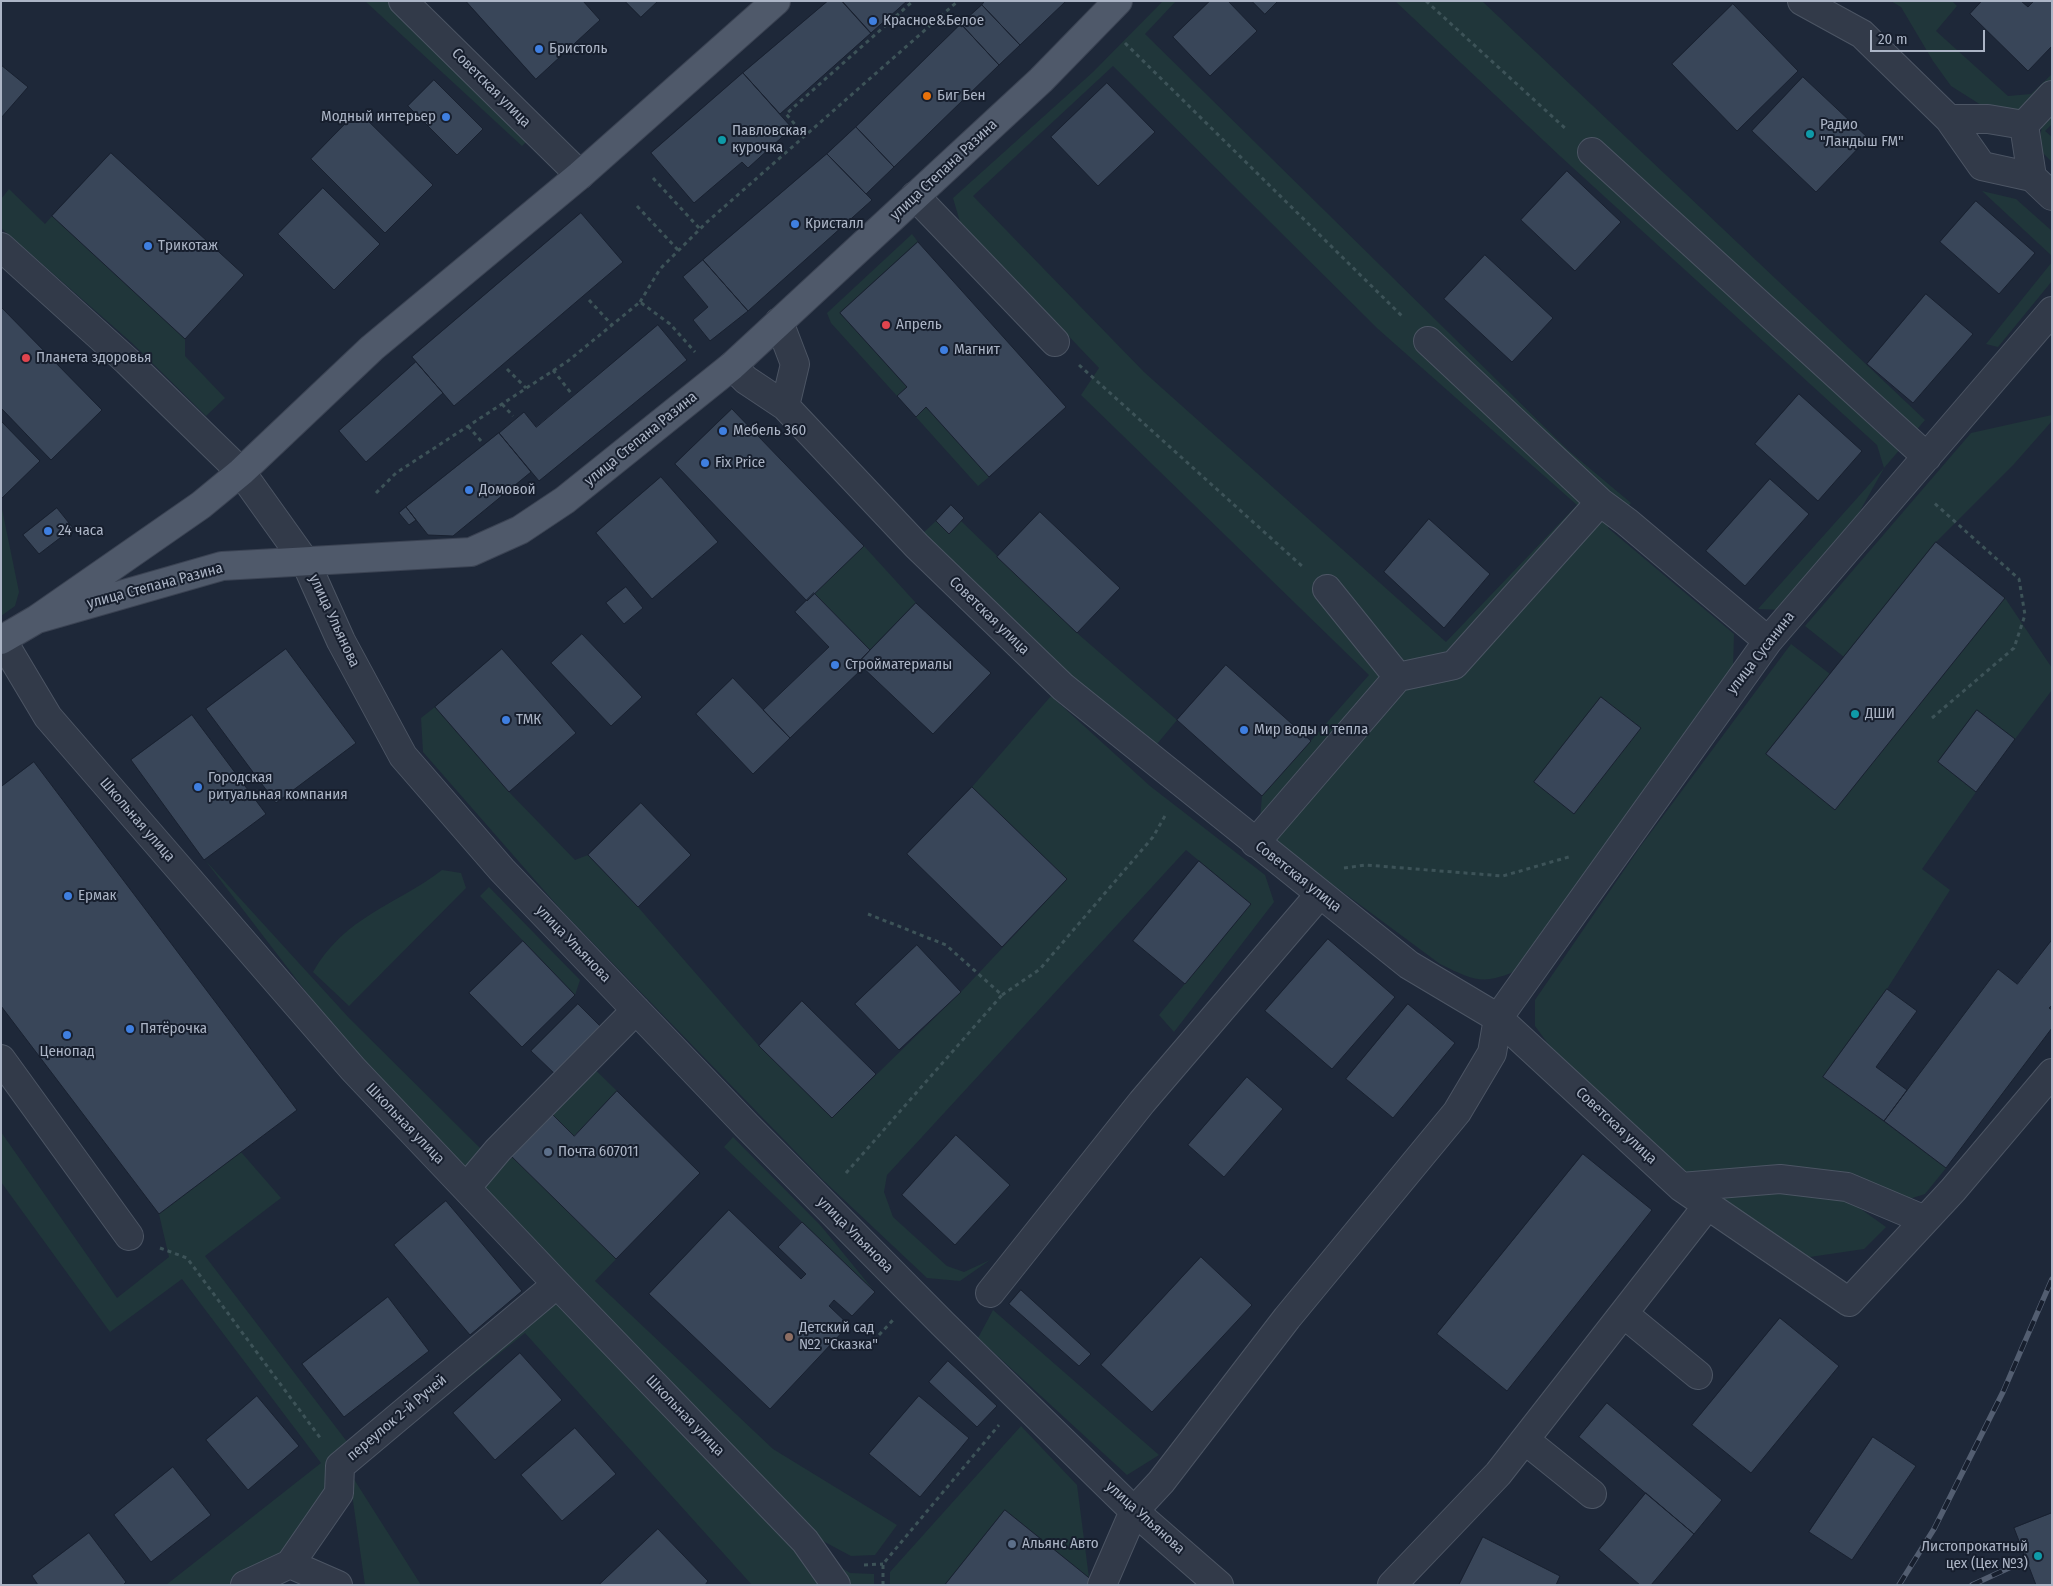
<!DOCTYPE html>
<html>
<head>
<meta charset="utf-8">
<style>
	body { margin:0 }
	#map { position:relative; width:2053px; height:1586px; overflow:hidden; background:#1e2839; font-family:"Fira Sans Condensed",sans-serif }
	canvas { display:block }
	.frame { position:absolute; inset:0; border:2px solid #acb5c6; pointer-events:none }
	.scale { position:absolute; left:1870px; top:30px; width:115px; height:22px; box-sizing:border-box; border:2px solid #acb5c6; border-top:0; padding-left:6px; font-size:15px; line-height:18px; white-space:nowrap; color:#acb5c6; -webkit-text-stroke:4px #171f2e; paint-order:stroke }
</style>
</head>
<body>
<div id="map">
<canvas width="2053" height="1586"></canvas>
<div class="frame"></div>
<div class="scale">20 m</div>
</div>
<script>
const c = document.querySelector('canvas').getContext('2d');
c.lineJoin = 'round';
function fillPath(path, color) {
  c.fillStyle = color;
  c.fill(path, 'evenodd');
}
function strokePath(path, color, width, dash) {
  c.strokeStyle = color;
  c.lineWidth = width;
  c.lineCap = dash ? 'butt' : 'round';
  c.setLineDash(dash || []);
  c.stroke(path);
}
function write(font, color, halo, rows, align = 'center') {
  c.font = font + ' "Fira Sans Condensed",sans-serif';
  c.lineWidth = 4;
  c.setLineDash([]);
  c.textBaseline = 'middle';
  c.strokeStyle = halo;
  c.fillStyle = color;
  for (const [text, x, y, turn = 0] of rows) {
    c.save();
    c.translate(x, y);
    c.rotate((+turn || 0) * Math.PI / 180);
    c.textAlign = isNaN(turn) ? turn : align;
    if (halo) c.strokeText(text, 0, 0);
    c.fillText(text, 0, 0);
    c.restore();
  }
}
const green = new Path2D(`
	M365,1H390L530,138L522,146Z
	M1163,1H1176L1145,34L1569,451L1631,503L1608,528L1734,634L1733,670L1521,969C1483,985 1477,982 1440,964L1259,830L1262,796L1369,675L1081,395L1099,368L960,222L953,198L1093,72ZM1113,66L1378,329L1577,505L1446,642L1144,372L973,196Z
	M1395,1H1482L1925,420L1884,468L1841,545L1784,610L1758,609L1884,468L1877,445L1560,156Z
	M1891,1H1952L1957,6L1936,31L2008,96L2031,94L2052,74V85L2023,115L1989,110L1951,86L1933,61L1901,7Z
	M2052,112V124L2045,131L2052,137V162L2038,148L2043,121Z
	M9,189L45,224L52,216L185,339V356L225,398L206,416L132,343L1,228V199Z
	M1982,191L2016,199L2052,231V256Z
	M912,234L918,242L840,313L907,387L897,396L831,323L827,313Z
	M2052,262V281L1998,347L1986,344Z
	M926,407L989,477L978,486L916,417Z
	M2052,415V421L2014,464L1936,542L1844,657L1805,626L1971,433Z
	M2,509L19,592L15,606L1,616Z
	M936,521L949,534L961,521L1077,633L1177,720L1157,744L1076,682L923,533Z
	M864,546L916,603L870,650L814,593Z
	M2005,598L2052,668V690L2015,739L1977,710L1938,762L1976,792L1922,869L1950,890L1887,989L1824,1077L1946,1168L1925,1194L1909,1199L1848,1173L1784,1168L1688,1174L1557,1056L1535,1026V1000L1640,847L1791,644L1830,674L1766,754L1835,809Z
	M1051,696L1150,786L1265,875L1274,902L1174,1032L1159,1015L1251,904L1186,850L887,1175L884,1192L893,1217L947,1266L964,1272L990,1260L960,1281L927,1278L823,1180L562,911L423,752L421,718L435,707L509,792L575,860L588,855L638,907L759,1046L832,1118L961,992L1067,879L972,787Z
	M205,860L349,1018L482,1150L579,1054L617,1091L574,1136L549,1111L616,1259L595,1281L773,1449L897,1525L875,1555L851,1556L821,1540L468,1173L336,1031Z
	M442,870L461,873L466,888L349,1006L313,972C345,916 395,906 442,870Z
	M489,887L580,980L575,995L480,896Z
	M1,1132L117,1298L169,1257L159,1214L241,1152L281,1198L205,1256L348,1443L327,1490L281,1555L242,1574L229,1585H166L321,1463L182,1279L110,1332L1,1182Z
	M733,1137L821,1226L875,1292L724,1147Z
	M1781,1189L1844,1197L1886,1227L1864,1249L1803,1258L1737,1213L1720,1194Z
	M552,1300L797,1549L825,1585H752L525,1333L350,1473L421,1585H365L349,1473Z
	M993,1310L1159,1455L1127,1475L978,1338Z
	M1021,1426L1077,1485L1089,1578L1005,1510L945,1585H890V1572Z
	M825,1558L850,1573L874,1574V1585H844Z`);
const building = new Path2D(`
	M466,1H583L600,20L536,79Z
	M625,1H658L641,17Z
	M828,1H842L871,33L780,114L743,73Z
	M842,1H907L871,33Z
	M985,1H1066L1020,45L982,5Z
	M1210,1H1228L1257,31L1210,76L1173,37Z
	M1252,1H1278L1265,14Z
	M1982,1H2021L2028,7L2034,1H2052V46L2028,71L1970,14Z
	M1733,4L1798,71L1737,131L1672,64Z
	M982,5L1020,45L999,65L961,24Z
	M961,24L999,65L894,167L856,127Z
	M1,65L28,87L1,118Z
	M743,73L792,128L748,168L742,162L694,203L651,153Z
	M1803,77L1868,138L1816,192L1752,131Z
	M434,80L483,129L457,155L408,106Z
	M1107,83L1155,132L1098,186L1051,137Z
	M358,111L433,185L385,233L311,159Z
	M856,127L894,167L866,194L827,154Z
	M111,153L244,275L185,339L52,216Z
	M827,154L872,200L748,311L703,260Z
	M1567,171L1621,222L1575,271L1521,220Z
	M323,188L380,244L334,290L278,234Z
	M1976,201L2035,253L1999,294L1940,242Z
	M581,213L623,262L454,406L412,357Z
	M918,242L1066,407L989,477L926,407L916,417L897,396L907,387L840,313Z
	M1485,255L1553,318L1512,362L1444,299Z
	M703,260L748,311L710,341L693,320L708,307L683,277Z
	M1926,294L1973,334L1913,403L1867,364Z
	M1,307L102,410L51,460L1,408Z
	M658,325L687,360L539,481L499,433L524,412L536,427Z
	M416,362L443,393L366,462L339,431Z
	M1799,394L1862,451L1818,501L1755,444Z
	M732,409L864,546L807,601L675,464Z
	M1,421L40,461L1,499Z
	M499,433L531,472L453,536L428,535L406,507Z
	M661,477L718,542L652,599L596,533Z
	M1770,479L1809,514L1745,586L1706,551Z
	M951,505L964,518L949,534L936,521Z
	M406,507L416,520L409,525L399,513Z
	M57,508L73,528L39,554L23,535Z
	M1040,512L1120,588L1077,633L997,557Z
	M1429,519L1490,574L1444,628L1384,572Z
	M1936,542L2005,598L1835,810L1766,754Z
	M626,587L643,608L624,624L606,603Z
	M814,593L870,650L858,663L863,668L790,738L763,710L829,647L795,612Z
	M916,603L991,673L933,734L858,663Z
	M582,634L642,697L611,726L551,663Z
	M286,649L356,743L276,803L206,709Z
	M502,649L576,733L509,792L435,707Z
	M1226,665L1311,741L1262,796L1177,720Z
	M733,678L790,738L753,774L696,714Z
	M1601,697L1641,728L1574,814L1534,782Z
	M1977,710L2015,739L1976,792L1938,762Z
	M192,715L266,814L204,860L131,760Z
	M34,762L297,1110L159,1214L1,1006V787Z
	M972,787L1067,879L1002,947L907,854Z
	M641,803L691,855L638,907L588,855Z
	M1199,861L1251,904L1185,984L1133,941Z
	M1328,939L1395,997L1332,1069L1265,1011Z
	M2052,940V1005L2049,1008L2052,1010V1028L1946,1168L1884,1121L1998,969L2017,984Z
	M523,941L575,995L522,1047L469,993Z
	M917,945L961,992L899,1050L855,1004Z
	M1887,989L1917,1011L1876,1067L1907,1090L1884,1121L1823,1077Z
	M802,1001L876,1074L832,1118L759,1046Z
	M578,1004L603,1029L557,1076L531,1051Z
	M1408,1004L1455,1043L1393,1118L1346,1079Z
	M1247,1077L1283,1109L1224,1177L1188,1145Z
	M617,1091L700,1173L616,1259L508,1153L549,1111L574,1136Z
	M956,1135L1010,1185L955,1245L902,1195Z
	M1583,1154L1652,1210L1507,1391L1437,1334Z
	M446,1201L522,1291L470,1335L394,1245Z
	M729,1210L801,1279L806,1274L778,1247L802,1222L875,1292L852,1316L834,1300L829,1306L849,1325L770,1409L649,1294Z
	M1201,1257L1252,1305L1152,1412L1101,1365Z
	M1021,1290L1091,1354L1079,1366L1009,1304Z
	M388,1297L429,1351L344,1417L302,1364Z
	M1780,1318L1839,1366L1751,1473L1692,1425Z
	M520,1353L562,1400L495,1460L453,1413Z
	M948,1361L997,1406L977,1427L929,1382Z
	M257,1396L299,1446L248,1490L206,1440Z
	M919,1396L969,1438L920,1497L869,1454Z
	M1607,1403L1722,1500L1694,1534L1579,1437Z
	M575,1428L616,1474L562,1521L521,1475Z
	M1873,1437L1916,1466L1852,1560L1809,1532Z
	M173,1467L211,1515L151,1562L114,1515Z
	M1646,1493L1694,1534L1651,1585H1640L1599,1550Z
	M1005,1510L1098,1585H945Z
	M2052,1513V1585H2036L2014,1528Z
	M658,1529L708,1581L705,1585H599Z
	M89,1533L126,1582L123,1585H38L32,1576Z
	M1483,1537L1560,1576L1556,1585H1459Z`);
const path = new Path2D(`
	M1426,1L1567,130
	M1125,43L1404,318
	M805,136L786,114L913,1
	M653,178L700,229
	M637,206L678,250
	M589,300L612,325
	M640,302L660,269L707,222L958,1
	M1079,365L1303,567
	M507,369L526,388
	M553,370L571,393
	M502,404L513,416
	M468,426L481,441
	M376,493L396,473L568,361L640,302L670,324L695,352
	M1932,718L2014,648L2025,615L2019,579L1932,501
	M1344,868L1366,865L1503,876L1572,856
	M1002,995L1040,969L1153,837L1166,814
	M846,1173L1002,995L946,945L868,914
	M160,1248L187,1258L321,1439
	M879,1335L893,1320
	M864,1565L883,1564
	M883,1585V1564L999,1425`);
const minor = new Path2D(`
	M403,1L580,175
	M1802,1L1862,34L1949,119L1982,166L2032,177L2052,196
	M1949,119H1988L2024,125
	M1592,152L1927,457
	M2032,177L2024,125L2052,95
	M915,196L1055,342
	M1,247L127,361L241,472L306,563L341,641L403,756L502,870L747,1126L943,1324L1134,1511L1219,1585
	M732,366L746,380L785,406L795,364L779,322
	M785,406L917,546L1063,687L1409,965L1498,1018L1681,1187L1849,1302L1953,1190L2052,1073
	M1600,502L1627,522L1768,641
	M2,640L48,717L353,1069L557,1284L805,1541L836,1585
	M1398,677L1454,665L1600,502L1428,341
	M1255,843L1398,677L1327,589
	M1,1059L129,1236
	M1681,1187L1780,1179L1847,1187L1925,1220
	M466,1188L498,1150L636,1010
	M990,1293L1142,1102L1320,894
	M1624,1314L1698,1375
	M1525,1440L1592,1494
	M290,1564L338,1585
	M245,1585L290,1564L339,1493L340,1466L557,1284
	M1102,1585L1134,1511L1161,1482L1287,1318L1457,1112L1492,1053L1498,1018L1768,641L2052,311
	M1392,1585L1498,1474L1708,1205`);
const major = new Path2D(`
	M37,619L222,566L471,552L520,530L565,500L732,366L1041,80L1118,1
	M1,640L37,619L201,505L241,472L372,348L580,175L776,1`);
const rail = new Path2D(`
	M1899,1585L1934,1529L2003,1392L2052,1279
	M1972,1585L2024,1561`);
const markers = [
	[873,21,5,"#3f7fe0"],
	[539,49,5,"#3f7fe0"],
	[927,96,5,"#e8710a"],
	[446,117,5,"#3f7fe0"],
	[1810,134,5,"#0f9aa8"],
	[722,140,5,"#0f9aa8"],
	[795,224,5,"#3f7fe0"],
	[148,246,5,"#3f7fe0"],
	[886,325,5,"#e0444e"],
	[944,350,5,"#3f7fe0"],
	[26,358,5,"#e0444e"],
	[723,431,5,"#3f7fe0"],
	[705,463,5,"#3f7fe0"],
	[469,490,5,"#3f7fe0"],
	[48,531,5,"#3f7fe0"],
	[835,665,5,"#3f7fe0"],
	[1855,714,5,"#0f9aa8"],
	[506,720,5,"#3f7fe0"],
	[1244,730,5,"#3f7fe0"],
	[198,787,5,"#3f7fe0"],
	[68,896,5,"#3f7fe0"],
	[130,1029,5,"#3f7fe0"],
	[67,1035,5,"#3f7fe0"],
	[548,1152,5,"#5c6f8a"],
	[789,1337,5,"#8d6e63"],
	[1012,1544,5,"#5c6f8a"],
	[2038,1556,5,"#0f9aa8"]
];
const poiNames = [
	["Красное&Белое",883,21],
	["Бристоль",549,49],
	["Биг Бен",937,96],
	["Модный интерьер",436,117,"right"],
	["Радио",1820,125],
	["\"Ландыш FM\"",1820,142],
	["Павловская",732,131],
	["курочка",732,148],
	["Кристалл",805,224],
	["Трикотаж",158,246],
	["Апрель",896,325],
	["Магнит",954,350],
	["Планета здоровья",36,358],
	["Мебель 360",733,431],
	["Fix Price",715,463],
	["Домовой",479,490],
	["24 часа",58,531],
	["Стройматериалы",845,665],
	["ДШИ",1865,714],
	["ТМК",516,720],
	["Мир воды и тепла",1254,730],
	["Городская",208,778],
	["ритуальная компания",208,795],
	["Ермак",78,896],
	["Пятёрочка",140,1029],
	["Ценопад",67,1052,"center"],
	["Почта 607011",558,1152],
	["Детский сад",799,1328],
	["№2 \"Сказка\"",799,1345],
	["Альянс Авто",1022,1544],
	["Листопрокатный",2028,1547,"right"],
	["цех (Цех №3)",2028,1564,"right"]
];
const streetNames = [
	["Советская улица",491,88,45],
	["улица Степана Разина",944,170,-43],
	["улица Степана Разина",641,439,-39],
	["улица Степана Разина",155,586,-15],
	["Советская улица",989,616,44],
	["улица Ульянова",334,621,65],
	["улица Сусанина",1761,653,-52],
	["Школьная улица",137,820,49],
	["Советская улица",1298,877,38],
	["улица Ульянова",573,944,46],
	["Школьная улица",405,1124,46],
	["Советская улица",1616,1126,43],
	["улица Ульянова",855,1235,45],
	["Школьная улица",685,1416,46],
	["переулок 2-й Ручей",397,1418,-40],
	["улица Ульянова",1145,1518,42]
];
fillPath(green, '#20363a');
fillPath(building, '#394659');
strokePath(building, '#192130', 1);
strokePath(minor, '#4c5564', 30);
strokePath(major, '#3b4353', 30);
strokePath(path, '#3d5358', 3, [4, 4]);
strokePath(minor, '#323a49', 28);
strokePath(major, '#4f596a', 28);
strokePath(rail, '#535e71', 5.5);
strokePath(rail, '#171f2e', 4, [11]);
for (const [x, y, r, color] of markers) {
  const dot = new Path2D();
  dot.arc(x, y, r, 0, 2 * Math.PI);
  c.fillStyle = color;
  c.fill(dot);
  strokePath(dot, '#171f2e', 2);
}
write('15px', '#acb5c6', '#171f2e', poiNames, 'left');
write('15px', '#acb5c6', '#171f2e', streetNames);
</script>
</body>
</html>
